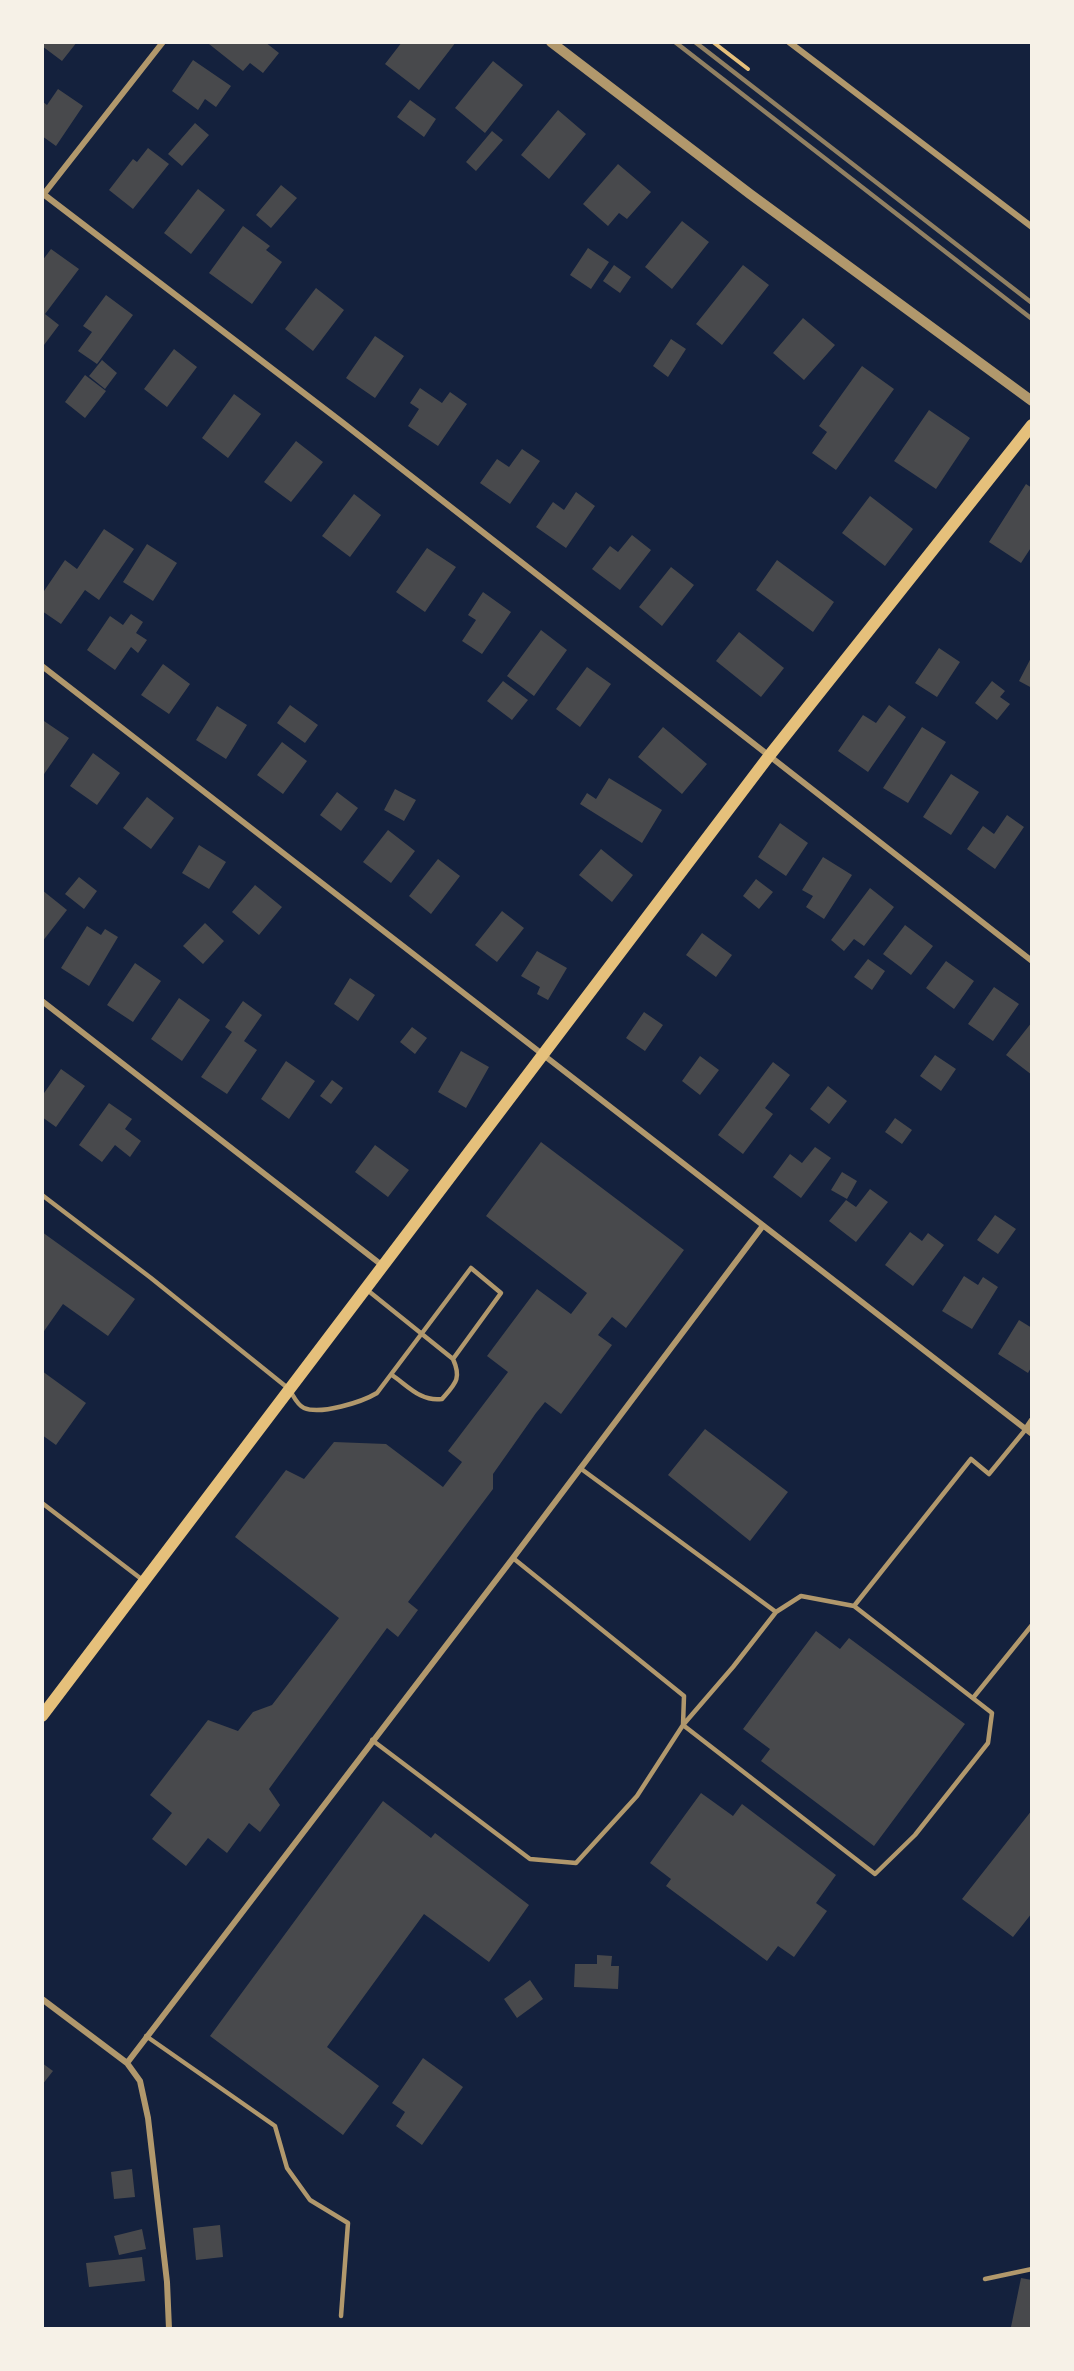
<!DOCTYPE html>
<html>
<head>
<meta charset="utf-8">
<style>
	body { margin:0 }
	#map { position:relative; width:1074px; height:2371px; overflow:hidden; background:#14213d; font-family:"Sofia Sans Condensed",sans-serif }
	canvas { display:block }
	.frame { position:absolute; inset:0; border:44px solid #f6f1e7; pointer-events:none }
</style>
</head>
<body>
<div id="map">
<canvas width="1074" height="2371"></canvas>
<div class="frame"></div>
</div>
<script>
const c = document.querySelector('canvas').getContext('2d');
c.lineJoin = 'round';
function fillPath(path, color) {
  c.fillStyle = color;
  c.fill(path, 'evenodd');
}
function strokePath(path, color, width, dash) {
  c.strokeStyle = color;
  c.lineWidth = width;
  c.lineCap = dash ? 'butt' : 'round';
  c.setLineDash(dash || []);
  c.stroke(path);
}
const building = new Path2D(`
	M42,42H77L62,61L42,46Z
	M210,42H265L279,53L263,73L250,63L243,71L209,44Z
	M402,42H456L419,90L385,64Z
	M193,60L231,86L216,107L205,99L198,110L172,91Z
	M493,61L523,85L485,133L455,108Z
	M58,89L83,106L56,146L42,136V104L43,102L47,105Z
	M410,100L436,119L424,137L397,117Z
	M558,110L586,134L549,179L521,155Z
	M195,123L209,135L182,166L168,154Z
	M492,131L503,140L476,171L466,162Z
	M148,148L169,164L133,209L109,190L133,159L137,162Z
	M618,164L651,192L627,219L619,213L608,226L583,204Z
	M281,185L297,198L271,228L256,215Z
	M198,189L225,210L191,254L164,233Z
	M682,221L709,242L672,289L645,267Z
	M243,226L270,246L266,250L282,262L252,304L209,273Z
	M588,248L609,262L591,289L570,275Z
	M51,249L79,269L45,314L59,325L44,345L42,261Z
	M614,265L631,277L620,293L603,281Z
	M743,265L769,285L722,345L696,324Z
	M316,288L344,310L313,351L285,329Z
	M106,295L133,315L97,364L78,351L92,332L83,326Z
	M803,318L835,345L804,380L773,353Z
	M375,336L404,356L375,398L346,378Z
	M671,339L686,349L668,377L653,366Z
	M174,349L197,367L167,407L144,389Z
	M102,360L117,373L105,389L89,376Z
	M862,366L894,389L836,470L812,453L827,432L819,426Z
	M85,375L106,391L85,418L65,402Z
	M420,388L442,403L450,392L467,404L438,446L408,426L419,409L410,403Z
	M234,394L261,414L228,458L202,438Z
	M929,410L970,438L936,489L894,461Z
	M296,441L323,462L291,502L264,482Z
	M522,449L540,461L510,504L480,483L497,459L509,467Z
	M1026,484L1032,488V546L1021,563L989,542Z
	M576,492L595,506L566,548L536,527L553,502L564,510Z
	M354,494L381,515L350,557L322,536Z
	M870,496L913,529L885,566L842,533Z
	M104,529L134,549L99,600L85,590L61,624L42,611V594L65,560L77,569Z
	M632,535L651,550L620,590L592,569L610,546L618,552Z
	M147,544L177,563L153,601L123,582Z
	M427,548L456,567L425,612L396,592Z
	M777,560L834,602L813,632L756,590Z
	M671,567L694,585L662,626L639,607Z
	M483,592L511,612L482,654L462,641L476,620L468,615Z
	M131,614L143,622L136,633L147,640L138,653L131,647L115,670L87,650L110,616L123,625Z
	M541,630L567,650L534,696L507,676Z
	M739,632L784,668L761,697L716,661Z
	M939,648L960,662L937,697L915,683Z
	M1032,656V688L1019,681Z
	M163,664L190,684L169,714L141,695Z
	M587,667L611,684L580,727L556,709Z
	M503,681L528,700L512,720L487,701Z
	M992,681L1005,691L1000,697L1010,704L997,720L975,703Z
	M290,705L318,725L305,743L277,723Z
	M889,705L906,717L868,772L838,751L863,715L876,723Z
	M217,706L247,725L226,759L196,740Z
	M44,721L69,738L42,777V724Z
	M663,727L707,764L682,794L638,757Z
	M922,727L946,742L908,803L883,788Z
	M282,742L307,761L283,794L257,775Z
	M93,753L120,773L97,805L70,786Z
	M951,774L979,792L951,835L923,817Z
	M609,778L662,810L642,843L580,804L587,793L596,799Z
	M395,789L416,800L404,821L384,810Z
	M337,792L358,808L341,831L320,815Z
	M147,797L174,818L151,849L123,828Z
	M1007,815L1024,827L995,869L967,849L983,826L994,834Z
	M780,823L808,843L786,876L758,857Z
	M388,830L415,851L391,883L363,862Z
	M199,845L226,862L209,889L182,873Z
	M601,849L633,875L612,902L579,875Z
	M823,857L852,875L824,919L806,907L813,896L802,890Z
	M438,859L460,876L431,914L409,896Z
	M79,877L97,891L84,909L65,894Z
	M756,879L773,892L759,909L743,896Z
	M255,885L282,907L259,935L232,912Z
	M870,888L894,907L864,946L854,939L844,951L831,940Z
	M42,890L67,910L42,942Z
	M502,911L524,928L497,962L475,945Z
	M205,923L224,941L203,964L183,946Z
	M905,925L933,946L911,975L883,954Z
	M87,926L101,935L105,929L118,937L89,986L61,968Z
	M702,933L732,955L716,977L686,955Z
	M537,951L567,968L548,1000L537,994L540,987L521,976Z
	M868,959L885,971L872,990L854,977Z
	M946,961L974,981L954,1009L926,988Z
	M135,963L161,981L133,1022L107,1005Z
	M350,978L375,995L358,1021L334,1004Z
	M994,987L1019,1004L993,1041L968,1024Z
	M179,998L210,1020L182,1061L151,1039Z
	M243,1001L262,1015L244,1041L257,1050L227,1094L201,1077L232,1032L225,1027Z
	M644,1012L663,1025L645,1051L626,1038Z
	M1032,1022V1075L1006,1055Z
	M412,1027L427,1038L415,1054L400,1042Z
	M461,1051L489,1067L466,1108L438,1092Z
	M935,1055L956,1069L941,1091L920,1076Z
	M700,1056L719,1070L700,1095L682,1081Z
	M286,1061L315,1081L289,1119L261,1099Z
	M773,1062L790,1075L765,1108L773,1114L743,1154L718,1135Z
	M61,1069L85,1086L56,1127L42,1117V1096Z
	M332,1080L343,1088L331,1104L320,1096Z
	M828,1086L847,1101L829,1124L810,1109Z
	M109,1103L132,1119L125,1129L141,1141L130,1157L115,1145L102,1162L79,1145Z
	M895,1118L912,1130L902,1144L885,1132Z
	M541,1142L684,1250L626,1328L612,1317L598,1335L612,1345L561,1414L545,1402L536,1413L493,1474V1489L408,1602L418,1610L398,1637L387,1628L269,1789L280,1805L260,1832L249,1823L227,1853L208,1838L186,1866L152,1839L172,1813L150,1795L208,1720L238,1731L253,1712L272,1705L339,1618L235,1537L286,1470L304,1479L334,1442L386,1444L443,1487L462,1462L448,1451L508,1372L487,1356L537,1289L571,1314L587,1293L486,1216Z
	M375,1145L409,1170L388,1197L355,1172Z
	M815,1147L831,1158L801,1198L773,1177L790,1154L802,1163Z
	M842,1172L857,1181L847,1199L831,1190Z
	M870,1189L888,1202L856,1242L829,1221L846,1200L856,1207Z
	M995,1215L1016,1229L998,1254L977,1240Z
	M42,1232L135,1299L108,1336L63,1304L42,1334Z
	M910,1232L922,1241L928,1233L944,1245L913,1286L885,1265Z
	M964,1276L978,1285L983,1277L998,1287L972,1329L942,1311Z
	M1019,1320L1032,1328V1366L1028,1373L998,1354Z
	M42,1371L86,1403L56,1445L42,1435Z
	M705,1429L788,1492L750,1541L668,1475Z
	M816,1631L840,1649L849,1638L965,1724L874,1846L761,1761L770,1749L743,1729Z
	M701,1793L733,1816L742,1804L836,1875L816,1903L827,1911L794,1957L778,1946L767,1961L666,1886L671,1879L650,1863Z
	M383,1801L431,1838L435,1833L529,1905L489,1962L424,1914L327,2047L379,2086L343,2135L210,2036Z
	M1032,1810V1913L1013,1937L962,1899Z
	M597,1955L612,1956L611,1966H619L618,1989L574,1987L575,1964H597Z
	M530,1980L543,1999L517,2018L504,1999Z
	M423,2058L463,2087L422,2145L396,2126L405,2112L392,2103Z
	M42,2063L53,2071L42,2085Z
	M132,2169L135,2197L114,2199L111,2172Z
	M220,2225L223,2257L196,2260L193,2228Z
	M142,2229L146,2249L119,2255L114,2236Z
	M142,2257L145,2281L89,2287L86,2263Z
	M1021,2278L1032,2280V2329L1011,2327Z`);
const path = new Path2D(`
	M713,42L748,69`);
const service = new Path2D(`
	M42,1195L151,1278L289,1389C293,1395 297,1405 304,1408C321,1415 362,1402 377,1393L471,1268L501,1293L453,1359
	M366,1289L453,1359C462,1379 455,1384 442,1399C421,1402 408,1386 392,1375
	M580,1468L776,1612
	M42,1503L144,1581
	M854,1606L992,1713L988,1743L915,1835L875,1874L683,1725L733,1667L776,1612L801,1596L854,1606L971,1459L989,1474L1026,1429
	M973,1698L1032,1625
	M372,1740L530,1859L576,1863L637,1796L683,1725L684,1696L513,1558
	M146,2036L275,2126L287,2168L310,2200L348,2223L341,2316
	M985,2279L1032,2269`);
const minor = new Path2D(`
	M789,42L1032,227
	M42,193L343,423L1032,961
	M43,195L163,42
	M42,666L1032,1434
	M42,1001L383,1266
	M1026,1429L1032,1420
	M42,1999L127,2063L140,2081L148,2118L167,2282L169,2329
	M127,2063L513,1558L762,1227`);
const tertiary = new Path2D(`
	M551,42L750,194L1032,401`);
const secondary = new Path2D(`
	M42,1716L769,756L1032,425`);
const rail = new Path2D(`
	M675,42L1032,319
	M695,42L1032,303`);
fillPath(building, '#48494c');
strokePath(path, '#e5c07b', 4);
strokePath(service, '#b1986c', 4.5);
strokePath(minor, '#b1986c', 6);
strokePath(tertiary, '#b1986c', 10);
strokePath(secondary, '#e5c07b', 12);
strokePath(rail, '#918062', 4.5);
</script>
</body>
</html>
